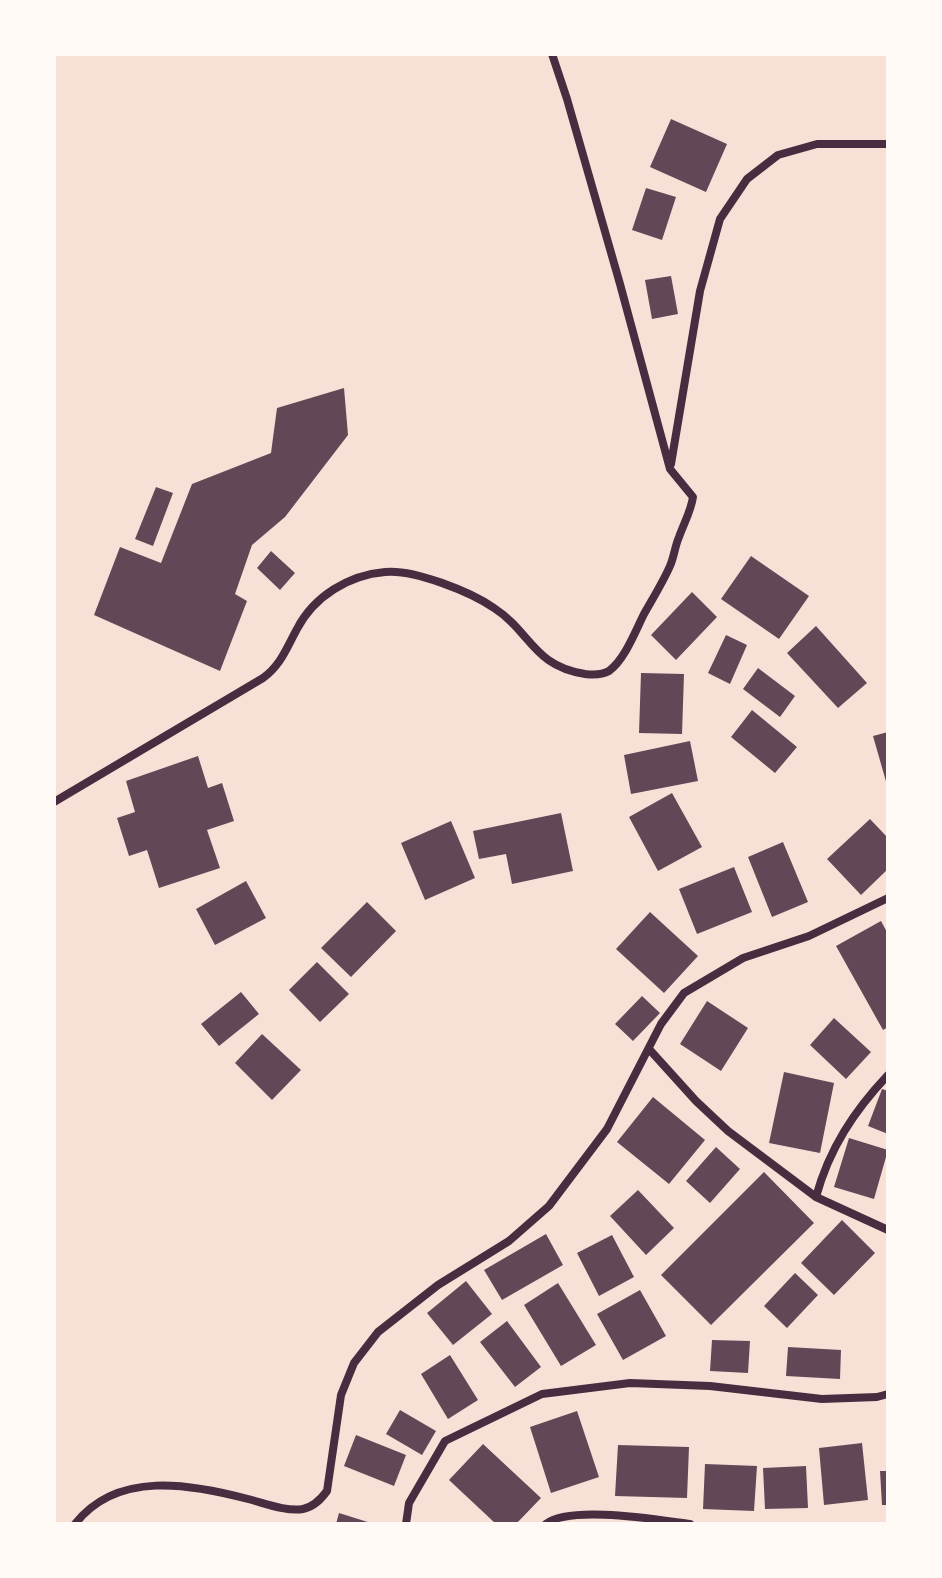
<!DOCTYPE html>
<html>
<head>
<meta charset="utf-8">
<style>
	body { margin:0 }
	#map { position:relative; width:942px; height:1578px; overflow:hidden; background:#f7e1d7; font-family:Georgia,serif }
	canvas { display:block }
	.frame { position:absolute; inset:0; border:56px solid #fffaf5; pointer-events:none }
</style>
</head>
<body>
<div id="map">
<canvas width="942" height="1578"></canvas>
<div class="frame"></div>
</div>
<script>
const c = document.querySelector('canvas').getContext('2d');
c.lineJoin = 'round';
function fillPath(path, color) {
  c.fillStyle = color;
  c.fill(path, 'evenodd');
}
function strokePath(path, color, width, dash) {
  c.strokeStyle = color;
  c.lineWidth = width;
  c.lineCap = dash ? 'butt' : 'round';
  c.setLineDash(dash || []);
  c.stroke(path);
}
const building = new Path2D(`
	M671,119L727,144L706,192L650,167Z
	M646,188L676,197L662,240L632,230Z
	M671,276L678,314L652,319L645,280Z
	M344,388L348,435L285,517L252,545L235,594L247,601L220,671L94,615L120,547L161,563L192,484L271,453L277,408Z
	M156,487L173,493L153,546L135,539Z
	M271,551L295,573L280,590L257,568Z
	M751,556L809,596L779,639L721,599Z
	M692,592L717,617L676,660L651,635Z
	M816,626L867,683L838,708L787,653Z
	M726,635L747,645L730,684L708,673Z
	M758,668L795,696L780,717L743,689Z
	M641,673L684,674L682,734L639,733Z
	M752,710L797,747L775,773L731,737Z
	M888,732V785H887L873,736Z
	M690,741L698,781L631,794L624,755Z
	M198,756L208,788L222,783L234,821L207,830L220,868L159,888L147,850L129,856L117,818L135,812L126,781Z
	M672,793L702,847L658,871L629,817Z
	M561,813L573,871L512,884L506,854L479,859L473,831Z
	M870,819L888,838V869L861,895L827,859Z
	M451,821L475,878L425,900L401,843Z
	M783,842L808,902L772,917L748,857Z
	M734,867L752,912L697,934L679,889Z
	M246,881L266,918L215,945L196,909Z
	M367,902L396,931L351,977L321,948Z
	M650,912L698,956L664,993L616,949Z
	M881,921L888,934V1027L883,1030L836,946Z
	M317,962L349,994L320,1022L289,990Z
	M241,992L259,1014L219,1046L201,1024Z
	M642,996L660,1013L633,1041L615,1024Z
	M707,1001L748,1028L721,1071L680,1044Z
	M834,1018L871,1052L846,1079L810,1045Z
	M262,1034L301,1070L272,1100L235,1063Z
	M784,1072L834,1083L820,1153L769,1143Z
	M882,1089L888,1091V1134L868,1126Z
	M653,1097L705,1140L669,1184L617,1142Z
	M849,1138L888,1150L874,1199L834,1187Z
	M716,1147L740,1169L710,1203L686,1181Z
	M764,1172L814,1223L711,1325L661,1275Z
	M638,1190L674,1228L646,1255L610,1216Z
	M842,1220L875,1253L834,1295L801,1263Z
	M546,1234L563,1265L502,1300L484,1270Z
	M612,1235L634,1277L599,1296L577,1253Z
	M795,1273L818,1295L787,1328L764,1306Z
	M466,1281L492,1314L453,1345L427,1313Z
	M558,1283L596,1345L561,1366L524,1305Z
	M640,1290L666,1336L623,1360L597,1314Z
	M507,1321L541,1367L515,1387L480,1342Z
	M712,1340L750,1341L748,1373L710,1371Z
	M788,1347L841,1350L840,1379L786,1376Z
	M450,1355L478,1400L448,1419L421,1374Z
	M400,1410L436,1431L422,1455L386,1434Z
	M577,1411L599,1477L551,1493L530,1427Z
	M356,1435L406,1455L394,1486L344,1466Z
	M862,1443L868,1500L824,1505L819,1448Z
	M483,1444L541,1498L516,1524H496L449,1480Z
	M618,1445L689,1447L687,1498L615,1496Z
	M705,1464L757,1466L754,1511L703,1509Z
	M806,1466L808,1508L765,1509L763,1468Z
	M880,1471H888V1505H882Z
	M339,1513L371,1523V1524H336Z`);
const minor = new Path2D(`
	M671,464L700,291L720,219L747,179L778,155L817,144H888
	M54,802L263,678C281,665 287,647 297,629C314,596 349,575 385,572C414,569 471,592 494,608C531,632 533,666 585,674C593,675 602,675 609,671C625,659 635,632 644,614C653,598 663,582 670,566C674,557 675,546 679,537C684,523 691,511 693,497L670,469L620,284L567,99L552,54
	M649,1049L696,1101L728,1131L816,1197L888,1230
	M816,1197C829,1149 854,1111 888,1075
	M75,1524C117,1470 191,1484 248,1499C264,1503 287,1512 303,1509C314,1507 321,1499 327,1491L341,1395L354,1363L378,1332L438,1285L509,1241L549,1206L607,1129L661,1024L684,993L743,958L809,936L888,898
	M406,1524L409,1503L445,1441L542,1394L630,1383L710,1386L822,1399L877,1397L888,1394
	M546,1524C570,1505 658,1520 690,1524`);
fillPath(building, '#644757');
strokePath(minor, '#4a2c40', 8);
</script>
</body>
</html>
